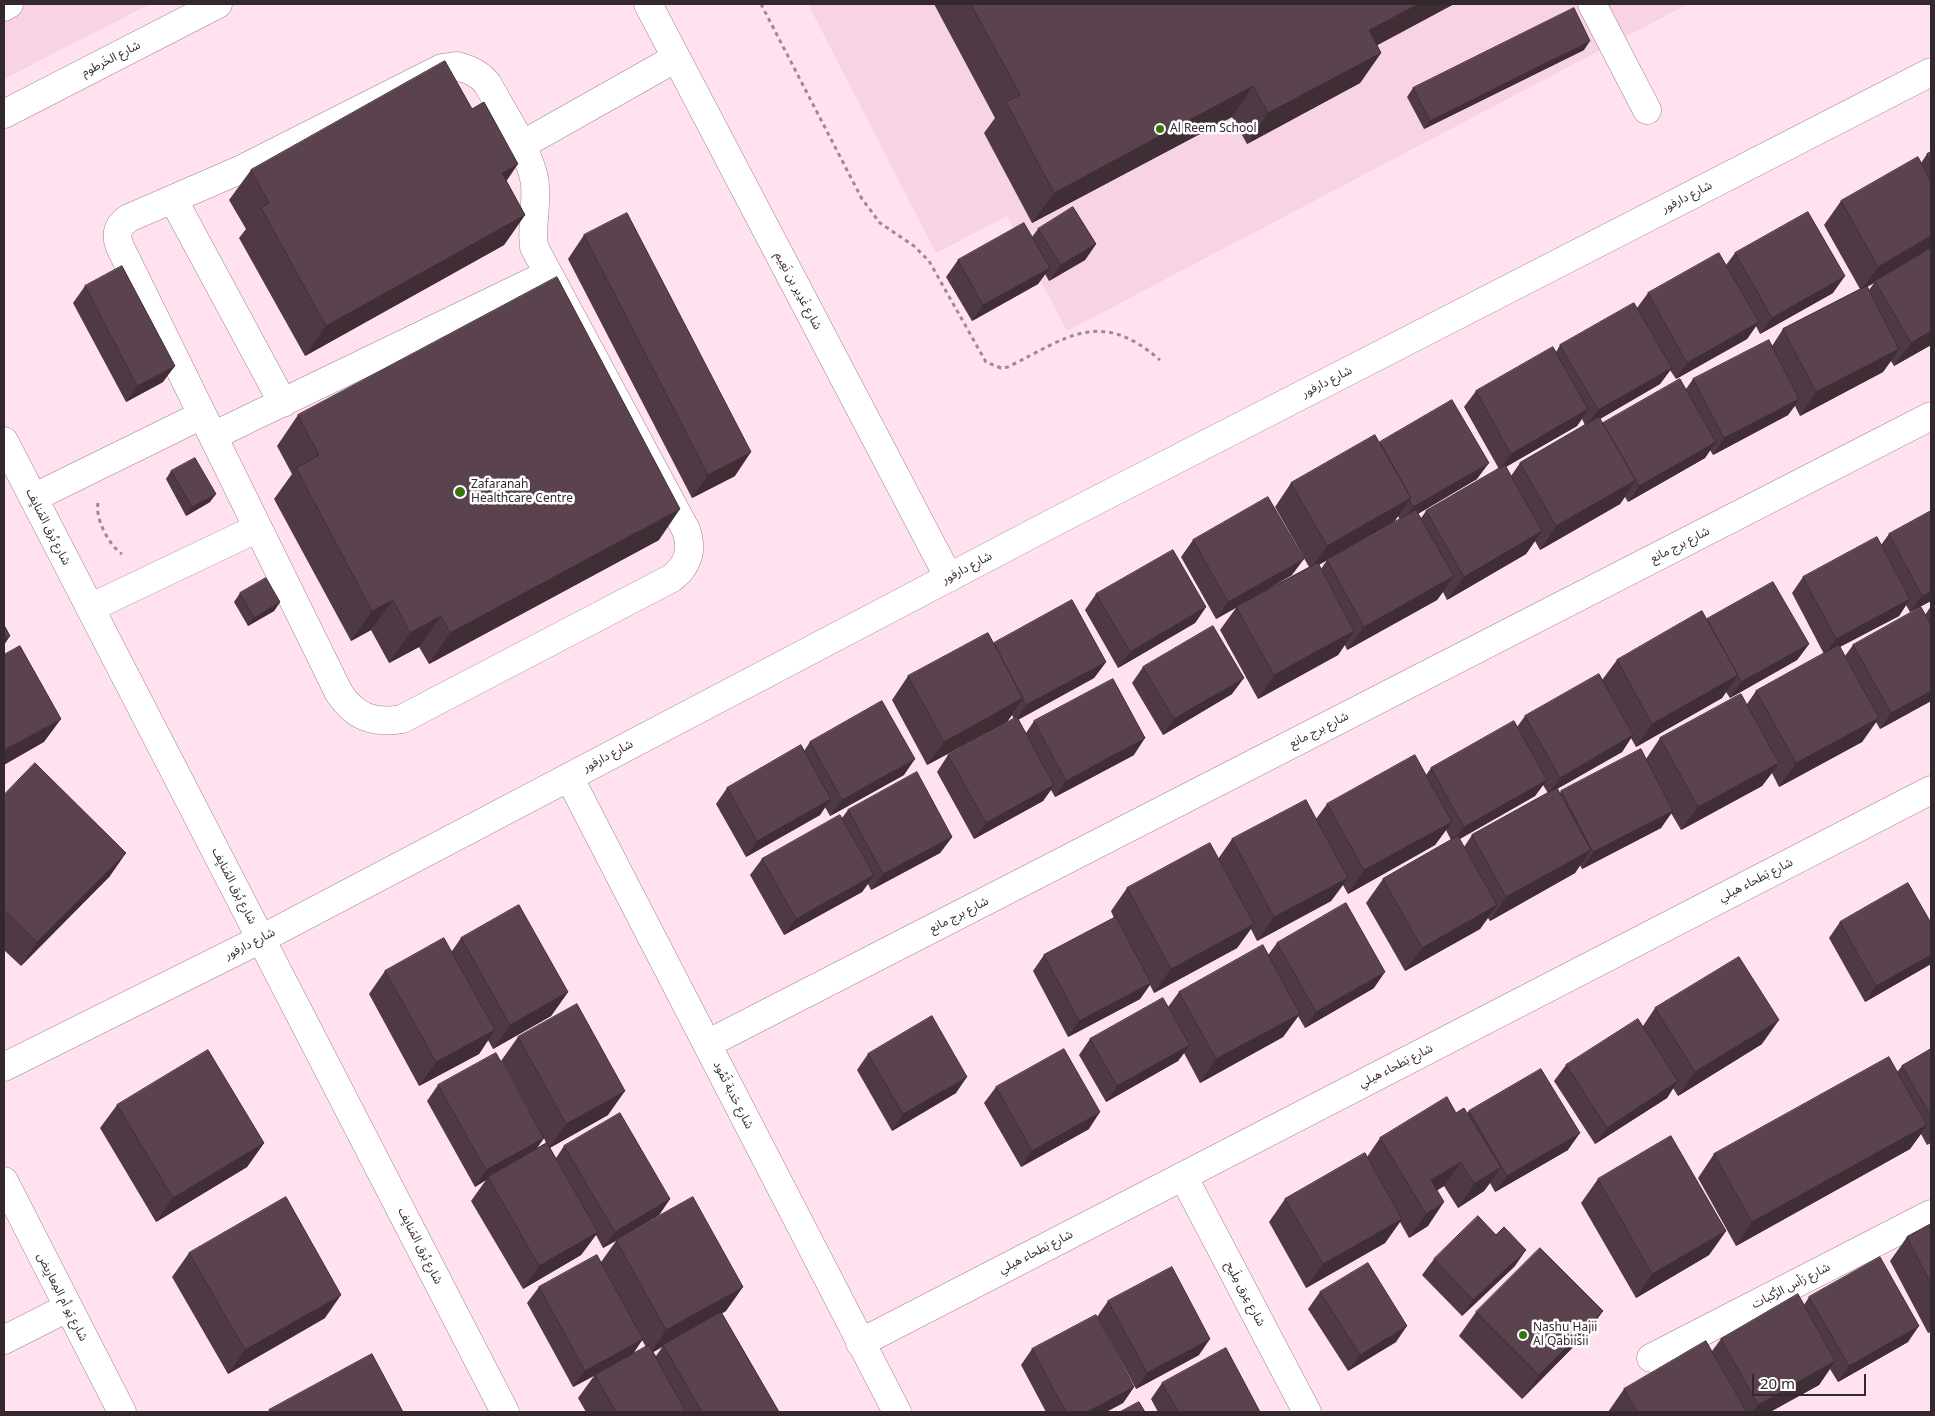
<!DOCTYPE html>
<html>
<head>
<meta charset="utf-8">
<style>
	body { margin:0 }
	#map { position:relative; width:1935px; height:1416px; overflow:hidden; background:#ffe1ef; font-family:"Noto Sans",sans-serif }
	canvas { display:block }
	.frame { position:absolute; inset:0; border:5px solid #33282d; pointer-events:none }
	.scale { position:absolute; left:1752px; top:1374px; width:114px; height:22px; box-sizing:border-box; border:2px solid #33282d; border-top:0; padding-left:6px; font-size:15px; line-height:18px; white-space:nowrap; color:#33282d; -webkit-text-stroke:4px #fff; paint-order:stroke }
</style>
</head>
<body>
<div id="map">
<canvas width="1935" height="1416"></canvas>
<div class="frame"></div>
<div class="scale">20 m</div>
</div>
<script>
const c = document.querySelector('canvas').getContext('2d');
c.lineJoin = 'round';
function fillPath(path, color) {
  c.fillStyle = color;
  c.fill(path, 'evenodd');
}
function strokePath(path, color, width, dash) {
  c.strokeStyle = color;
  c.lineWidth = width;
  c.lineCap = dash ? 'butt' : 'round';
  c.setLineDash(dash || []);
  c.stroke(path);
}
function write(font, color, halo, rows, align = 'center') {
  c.font = font + ' "Noto Sans","Noto Sans Arabic",sans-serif';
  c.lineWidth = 5;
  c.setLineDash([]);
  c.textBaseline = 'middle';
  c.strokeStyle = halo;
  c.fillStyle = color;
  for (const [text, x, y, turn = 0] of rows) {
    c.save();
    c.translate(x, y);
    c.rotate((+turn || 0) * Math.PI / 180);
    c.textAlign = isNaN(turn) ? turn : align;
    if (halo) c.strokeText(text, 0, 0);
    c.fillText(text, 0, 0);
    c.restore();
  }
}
const built = new Path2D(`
	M4,4H150L4,79Z
	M808,4H1688L1067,331L1007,216L936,253Z`);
const path = new Path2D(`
	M761,4L862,199L880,223L914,246L929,261L986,362L1001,368L1008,367C1068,337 1100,308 1160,360
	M98,503C95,519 109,545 122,554`);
const minor = new Path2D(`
	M648,4L949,578
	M1592,4L1647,110
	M4,7L9,4
	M456,66C469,69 478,73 487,83C501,109 533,157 535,185C537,206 531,226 534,247L686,530C693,550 688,565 672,578L402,719C374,724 355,717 339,693L120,247C115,234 117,226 129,218L242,169L442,68Z
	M4,114L218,4
	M520,146L676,58
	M173,199L283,403
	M213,436L548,274
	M4,441L505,1412
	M33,498L202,415
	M90,608L258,528
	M569,777L897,1412
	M707,1044L1931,416
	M4,1067L261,939L1064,517L1931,72
	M1183,1176L1307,1412
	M4,1181L122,1412
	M4,1340L67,1308
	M860,1343L1931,790
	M1651,1358L1931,1214`);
const wall = new Path2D(`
	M934,4H1454L1377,45L1381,53L1360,83L1247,144L1232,117L1032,223L984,133L995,118Z
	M1584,50L1424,129L1407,97L1413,88Z
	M1931,152V345L1894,366L1891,361L1883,372L1800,416L1795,406L1788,415L1713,455L1710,450L1705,458L1628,502L1625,497L1620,504L1540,550L1535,541L1526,554L1447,600L1443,592L1437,600L1347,650L1345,645L1338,655L1258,699L1220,630L1236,608L1216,619L1181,557L1193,540L1292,575L1259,594L1309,567L1275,507L1291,483L1380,442L1477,479L1418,514L1421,518L1426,511L1499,469L1464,407L1476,391L1556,352L1560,345L1637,308L1648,293L1726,265L1735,253L1833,293L1760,334L1756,326L1747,339L1676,379L1670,370L1660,384L1600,419L1603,424L1686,389L1693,379L1772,346L1783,329L1860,289L1824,225L1841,201L1921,163L1927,154ZM1874,283L1869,290L1867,287ZM1582,419L1585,425L1520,463L1511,476L1506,467L1577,426ZM1398,516L1400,520L1327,560L1321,569L1319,565L1394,522Z
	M251,170L506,181L525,215L504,245L305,356L239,238L246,229L229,200Z
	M1038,229L1096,244L1085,260L1049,281L1045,274L1038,284L972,321L946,277L958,260L1032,237Z
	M584,235L735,476L692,498L568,259Z
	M85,286L163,382L126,402L73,303Z
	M298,415L659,540L429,664L419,647L389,663L371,630L351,641L274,499L292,474L277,446Z
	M171,471L210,502L186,516L166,479Z
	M1889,534L1931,601L1910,612L1906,605L1899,616L1840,647L1845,656L1853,645L1925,615L1931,606V701L1880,729L1876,722L1862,742L1779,787L1772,773L1762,786L1681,830L1671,813L1661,828L1582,869L1580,865L1575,873L1490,921L1488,918L1480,929L1405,971L1366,903L1383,879L1451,840L1446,830L1435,845L1348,894L1343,885L1331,901L1257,941L1251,929L1237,948L1154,993L1150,985L1140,999L1068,1037L1033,971L1044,955L1114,918L1111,911L1127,888L1218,859L1232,839L1316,819L1327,804L1426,775L1431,768L1517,727L1525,716L1602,680L1617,660L1707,619L1809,644L1797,660L1730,698L1726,692L1722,698L1636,747L1631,738L1622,752L1557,789L1560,793L1561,791L1646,759L1660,738L1747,704L1756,691L1824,654L1792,593L1803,577L1881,545ZM1543,785L1548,793L1472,835L1464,847L1459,839L1535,796Z
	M240,593L280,602L274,611L248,626L234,602Z
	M1096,594L1206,607L1195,623L1118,668L1085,610Z
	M994,643L1106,662L1094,678L1018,720L1026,733L1034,721L1134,755L1055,797L1051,790L1043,801L974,839L937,772L948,755L1014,719L1012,715L1007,722L927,765L892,700L908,676Z
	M1143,667L1232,694L1163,735L1132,683Z
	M810,742L904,775L830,816L825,807L820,815L746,857L716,804L727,788L804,751Z
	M4,795L110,876L21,966L4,950Z
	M848,810L952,837L940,853L871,890L868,884L862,892L784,935L750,875L762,859L842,818Z
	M1840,922L1931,923V964L1865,1002L1829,938Z
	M461,938L568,992L551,1016L493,1049L488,1040L479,1054L419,1086L369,994L385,971L452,951Z
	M1277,943L1374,988L1305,1028L1298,1016L1283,1037L1200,1083L1184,1053L1178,1061L1106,1102L1079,1055L1090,1039L1168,1007L1179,992L1268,955Z
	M1655,1008L1762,1044L1678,1096L1673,1088L1667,1098L1595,1144L1554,1081L1566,1065L1643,1026Z
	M518,1037L608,1115L550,1148L556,1158L564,1146L670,1199L659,1215L624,1236L726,1311L722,1313L779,1412H586L578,1398L594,1376L573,1387L527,1303L539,1287L601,1262L616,1241L603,1248L596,1235L581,1255L523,1289L471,1201L486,1180L475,1187L427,1101L438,1085L530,1113L501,1061ZM544,1138L546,1143L536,1149ZM642,1340L646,1347L633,1354ZM663,1346L656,1356L653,1352Z
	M1931,1049V1143L1927,1145L1921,1134L1910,1149L1736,1246L1698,1178L1714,1154L1897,1072L1902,1066Z
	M868,1054L956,1093L892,1131L857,1070Z
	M996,1087L1089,1129L1021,1167L984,1103Z
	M117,1105L264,1143L247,1167L156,1222L100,1128Z
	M1469,1111L1568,1150L1495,1192L1490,1183L1484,1191L1458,1208L1444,1186L1437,1190L1428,1226L1409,1238L1400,1222L1385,1243L1306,1288L1269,1222L1285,1199L1367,1157L1380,1138L1456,1113H1467Z
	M1598,1179L1726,1231L1709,1255L1636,1298L1581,1203Z
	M1931,1224V1332L1928,1333L1890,1261L1907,1237Z
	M1496,1235L1515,1266L1462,1316L1422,1275L1434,1259Z
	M189,1253L325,1318L228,1374L172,1277Z
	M1320,1292L1396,1342L1348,1371L1308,1309Z
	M1809,1297L1908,1342L1838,1382L1830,1369L1819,1385L1770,1412H1608L1624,1389L1712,1351L1721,1339L1804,1305Z
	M1108,1301L1199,1355L1136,1389L1097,1317Z
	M1603,1311L1586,1334L1522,1399L1459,1336L1476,1312Z
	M1032,1349L1134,1387L1123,1403L1106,1412H1046L1021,1365Z
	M1162,1383L1260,1412H1158L1151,1399Z`);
const shadedWall = new Path2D(`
	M1419,4H1454L1348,61L1369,30Z
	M1590,41L1584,50L1424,129L1430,121Z
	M1381,53L1360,83L1247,144L1268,113Z
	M1253,86L1232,117L1032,223L1054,193Z
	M518,164L497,195L502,173Z
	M525,215L504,245L305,356L326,326Z
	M1931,236V251L1875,281L1874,283L1861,290L1878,267Z
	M1096,244L1085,260L1049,281L1061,265Z
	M1050,268L1038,284L972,321L983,305Z
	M1845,276L1833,293L1760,334L1772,318Z
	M1759,322L1747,339L1676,379L1687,363Z
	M1931,331V345L1894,366L1911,343Z
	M1899,349L1883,372L1800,416L1816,392Z
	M175,366L163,382L126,402L137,386Z
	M1672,368L1660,384L1586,427L1598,410Z
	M1799,399L1788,415L1713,455L1724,438Z
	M1588,409L1577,426L1500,470L1511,454Z
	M1716,442L1705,458L1628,502L1639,486Z
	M751,452L735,476L692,498L708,475Z
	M1489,463L1477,479L1402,523L1413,507Z
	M1636,480L1620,504L1540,550L1556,526Z
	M216,494L210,502L186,516L192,507Z
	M1411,498L1394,522L1310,569L1327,546Z
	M680,509L659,540L429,664L450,633Z
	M1542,531L1526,554L1447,600L1464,577Z
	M1304,559L1292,575L1216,619L1228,602Z
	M1454,576L1437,600L1347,650L1364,627Z
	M1931,591V601L1910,612L1922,596Z
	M1910,599L1899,616L1824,655L1836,639Z
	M393,600L371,630L351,641L372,611Z
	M280,602L274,611L248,626L254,618Z
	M1206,607L1195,623L1118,668L1130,652Z
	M441,616L419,647L389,663L410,633Z
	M1354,631L1338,655L1258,699L1274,675Z
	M10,636L4,645V639Z
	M1809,644L1797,660L1730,698L1741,682Z
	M1106,662L1094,678L1015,721L1026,705Z
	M1738,675L1722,698L1636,747L1652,724Z
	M1244,678L1232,694L1163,735L1174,719Z
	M1931,691V701L1880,729L1891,713Z
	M1023,698L1007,722L927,765L944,742Z
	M1879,718L1862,742L1779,787L1796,763Z
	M61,719L44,742L4,765V750Z
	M1633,735L1622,752L1548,794L1560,778Z
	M1145,738L1134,755L1055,797L1066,781Z
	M915,759L904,775L830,816L842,800Z
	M1779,763L1762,786L1681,830L1698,807Z
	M1547,780L1535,796L1453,843L1464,827Z
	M1054,785L1043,801L974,839L986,823Z
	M831,799L820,815L746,857L757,841Z
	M1673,811L1661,828L1582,869L1593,852Z
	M1452,822L1435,845L1348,894L1364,870Z
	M952,837L940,853L871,890L883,874Z
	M1591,850L1575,873L1490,921L1506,897Z
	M126,853L110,876L21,966L37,942Z
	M874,875L862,892L784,935L796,919Z
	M1348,878L1331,901L1257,941L1274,917Z
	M1497,905L1480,929L1405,971L1422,948Z
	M1254,924L1237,948L1154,993L1171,969Z
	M1931,955V964L1865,1002L1876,986Z
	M1385,972L1374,988L1305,1028L1316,1012Z
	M1151,983L1140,999L1068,1037L1079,1021Z
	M568,992L551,1016L493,1049L510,1025Z
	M1300,1014L1283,1037L1200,1083L1216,1059Z
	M1779,1020L1762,1044L1678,1096L1695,1072Z
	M495,1030L479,1054L419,1086L436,1062Z
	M1190,1045L1178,1061L1106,1102L1117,1086Z
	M967,1077L956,1093L892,1131L903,1114Z
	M1678,1081L1667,1098L1595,1144L1607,1128Z
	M625,1091L608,1115L549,1148L566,1124Z
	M1100,1112L1089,1129L1021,1167L1032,1151Z
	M1927,1125L1910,1149L1736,1246L1752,1222Z
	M1580,1133L1568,1150L1495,1192L1507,1176Z
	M544,1138L533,1154L488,1177L486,1180L475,1187L486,1170Z
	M264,1143L247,1167L156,1222L173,1198Z
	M1461,1162L1444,1186L1419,1202L1431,1180Z
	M1501,1167L1484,1191L1458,1208L1474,1184Z
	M670,1199L659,1215L603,1248L615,1232Z
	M1444,1202L1428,1226L1409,1238L1426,1214Z
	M1402,1219L1385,1243L1306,1288L1323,1264Z
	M1726,1231L1709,1255L1636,1298L1652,1274Z
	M598,1232L581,1255L523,1289L539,1266Z
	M1526,1250L1515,1266L1462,1316L1473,1300Z
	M743,1287L726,1311L650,1354L666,1330Z
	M341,1295L325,1318L228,1374L245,1350Z
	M1603,1311L1586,1334L1522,1399L1539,1375Z
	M1407,1326L1396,1342L1348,1371L1360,1355Z
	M1919,1326L1908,1342L1838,1382L1849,1366Z
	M643,1339L632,1355L573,1387L585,1371Z
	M1210,1339L1199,1355L1136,1389L1147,1373Z
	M1835,1361L1819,1385L1770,1412H1753L1758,1405Z
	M1134,1387L1123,1403L1106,1412H1087Z`);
const building = new Path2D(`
	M971,4H1419L1369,30L1381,53L1268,113L1253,86L1054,193L1006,102L1020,95Z
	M1574,8L1590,41L1430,121L1413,88Z
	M445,61L472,109L484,102L518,164L502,173L525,215L326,326L261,208L269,203L251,170Z
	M1931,152V163L1927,154Z
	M1918,157L1931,181V236L1878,267L1841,201Z
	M1073,207L1096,244L1061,265L1038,229Z
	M1808,212L1845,276L1772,318L1735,253Z
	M627,213L751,452L708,475L584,235Z
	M1024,223L1050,268L983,305L958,260Z
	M1931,248V331L1911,343L1875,281Z
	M1719,253L1759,322L1687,363L1648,293Z
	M122,266L175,366L137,386L85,286Z
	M557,277L680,509L450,633L441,616L410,633L393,600L372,611L296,468L319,455L298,415Z
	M1867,286L1899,349L1816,392L1783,329Z
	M1634,303L1672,368L1598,410L1560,345Z
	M1769,340L1799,399L1724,438L1693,379Z
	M1553,347L1588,409L1511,454L1476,391Z
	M1680,379L1716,442L1639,486L1603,423Z
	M1452,400L1489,463L1413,507L1409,500L1411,498L1380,442Z
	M1599,417L1636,480L1556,526L1520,463Z
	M1375,435L1411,498L1327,546L1291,483Z
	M195,458L216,494L192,507L171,471Z
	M1505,465L1542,531L1464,577L1426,511Z
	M1268,497L1304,559L1228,602L1193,540Z
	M1416,510L1454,576L1364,627L1327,560Z
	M1931,511V591L1922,596L1889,534Z
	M1877,537L1910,599L1836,639L1803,577Z
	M1173,550L1206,607L1130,652L1096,594Z
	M1318,563L1354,631L1274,675L1236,607Z
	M266,578L280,602L254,618L240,593Z
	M1773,582L1809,644L1741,682L1737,675H1738L1707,619Z
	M1072,600L1106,662L1026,705L994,643Z
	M1921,607L1931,625V691L1891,713L1853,645Z
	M1702,611L1738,675L1652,724L1617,660Z
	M4,625L10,636L4,639Z
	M1213,626L1244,678L1174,719L1143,667Z
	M988,633L1023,698L944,742L908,676Z
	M1839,645L1879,718L1796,763L1756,691Z
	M20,646L61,719L4,750V655Z
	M1599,674L1633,735L1560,778L1525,716Z
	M1113,679L1145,738L1066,781L1034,721Z
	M1741,694L1779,763L1698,807L1660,738Z
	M882,701L915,759L842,800L810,742Z
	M1017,717L1054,785L986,823L948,755Z
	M1514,721L1547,780L1464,827L1431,768Z
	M801,745L831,799L757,841L727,788Z
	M1641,749L1673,811L1593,852L1561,791Z
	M1415,755L1452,822L1364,870L1327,804Z
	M35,763L126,853L37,942L4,910V795Z
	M917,772L952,837L883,874L848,810Z
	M1557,788L1591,850L1506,897L1472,835Z
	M1306,800L1348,878L1274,917L1232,839Z
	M840,815L874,875L796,919L762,859Z
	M1458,836L1497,905L1422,948L1383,879Z
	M1210,843L1254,924L1171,969L1127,888Z
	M1908,883L1931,923V955L1876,986L1840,922Z
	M1346,903L1385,972L1316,1012L1277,943Z
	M519,905L568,992L510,1025L461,938Z
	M1116,917L1151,983L1079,1021L1044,955Z
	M444,938L495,1030L436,1062L385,971Z
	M1263,945L1300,1014L1216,1059L1179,992Z
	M1739,957L1779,1020L1695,1072L1655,1008Z
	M1163,998L1190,1045L1117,1086L1090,1039Z
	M577,1004L625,1091L566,1124L518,1037Z
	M932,1016L967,1077L903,1114L868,1054Z
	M1638,1019L1678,1081L1607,1128L1566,1065Z
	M1064,1049L1100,1112L1032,1151L996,1087Z
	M1931,1049V1116L1902,1066Z
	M208,1050L264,1143L173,1198L117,1105Z
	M496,1053L544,1138L486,1170L438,1085Z
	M1889,1057L1927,1125L1752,1222L1714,1154Z
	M1541,1069L1580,1133L1507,1176L1469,1111Z
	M1447,1097L1456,1113L1464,1108L1501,1167L1474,1184L1461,1162L1431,1180L1444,1202L1426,1214L1380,1138Z
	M620,1113L670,1199L615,1232L564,1146Z
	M1671,1136L1726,1231L1652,1274L1598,1179Z
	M547,1143L598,1232L539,1266L488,1177Z
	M1365,1153L1402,1219L1323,1264L1285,1199Z
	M286,1197L341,1295L245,1350L189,1253Z
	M693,1197L743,1287L666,1330L616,1240Z
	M1478,1216L1496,1235L1504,1227L1526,1250L1473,1300L1434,1259Z
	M1931,1224V1284L1907,1237Z
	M1540,1248L1603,1311L1539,1375L1476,1312Z
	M597,1255L643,1339L585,1371L539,1287Z
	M1880,1257L1919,1326L1849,1366L1809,1297Z
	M1368,1263L1407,1326L1360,1355L1320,1292Z
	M1172,1267L1210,1339L1147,1373L1108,1301Z
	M1798,1294L1835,1361L1758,1405L1721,1339Z
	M721,1312L779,1412H702L663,1345Z
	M1096,1315L1134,1387L1087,1412H1066L1032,1349Z
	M1706,1341L1746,1411L1744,1412H1637L1624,1389Z
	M649,1345L686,1412H616L595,1375Z
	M1226,1348L1260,1412H1178L1162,1383Z
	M372,1354L403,1412H270L269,1410Z
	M1139,1402L1145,1412H1120Z`);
const markers = [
	[1160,129,5,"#37750e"],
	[460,492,6,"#37750e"],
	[1523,1335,5,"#37750e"]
];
const streetNames = [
	["شارع الخَرطوم",111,59,-27],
	["شارع دارفور",1687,197,-27],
	["شارع غَدِير بن نَعِيم",798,291,62],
	["شارع دارفور",1327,382,-27],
	["شارع بُرق المَنايِف",48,527,63],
	["شارع برج مانع",1680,545,-27],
	["شارع دارفور",967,568,-28],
	["شارع برج مانع",1319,730,-27],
	["شارع دارفور",608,756,-28],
	["شارع بَطحاء هيلي",1756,880,-27],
	["شارع بُرق المَنايِف",234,886,63],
	["شارع برج مانع",959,915,-27],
	["شارع دارفور",250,944,-27],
	["شارع بَطحاء هيلي",1396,1066,-27],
	["شارع حَدبة ثَمُود",733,1095,63],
	["شارع بُرق المَنايِف",420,1246,63],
	["شارع بَطحاء هيلي",1036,1252,-27],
	["شارع رَأس الرُّكبات",1791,1286,-27],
	["شارع عِرق مِلَيح",1245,1294,62],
	["شارع يَو أم المِعارِيض",62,1297,63]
];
const poiNames = [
	["Al Reem School",1170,129],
	["Zafaranah",471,485],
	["Healthcare Centre",471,499],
	["Nashu Hajii",1533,1328],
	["Al Qabiisii",1533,1342]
];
fillPath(built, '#f8d2e5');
strokePath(minor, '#9d818f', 29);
strokePath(path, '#9f8a94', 3, [4, 4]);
strokePath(minor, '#fff', 28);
fillPath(wall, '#4e3944');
fillPath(shadedWall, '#402e37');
fillPath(building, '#5b424f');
strokePath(building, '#402e37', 1);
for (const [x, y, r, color] of markers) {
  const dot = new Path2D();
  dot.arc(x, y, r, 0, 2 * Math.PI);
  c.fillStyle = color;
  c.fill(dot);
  strokePath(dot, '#fff', 2);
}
write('12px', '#33282d', '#fff', streetNames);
write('12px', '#33282d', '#fff', poiNames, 'left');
</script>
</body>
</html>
